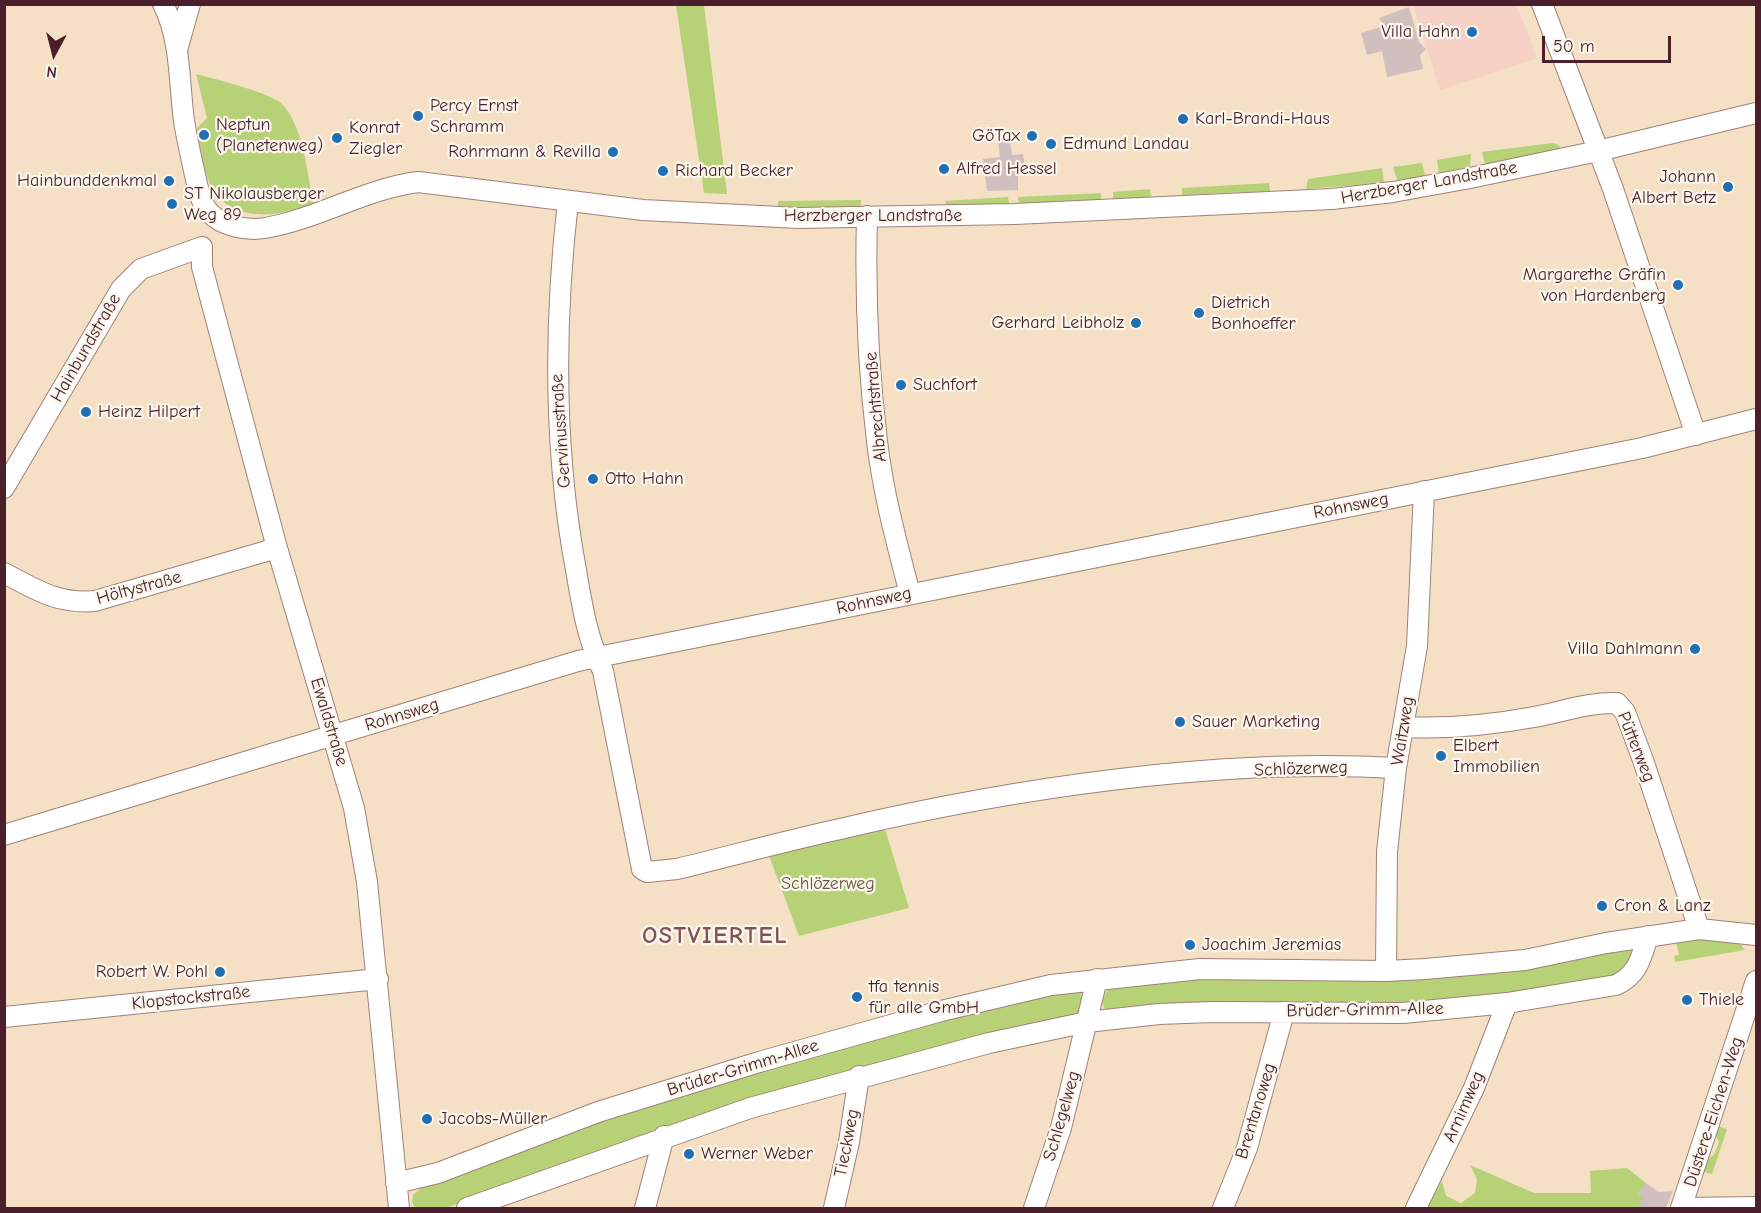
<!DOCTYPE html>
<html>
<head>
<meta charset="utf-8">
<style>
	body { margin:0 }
	#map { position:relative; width:1761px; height:1213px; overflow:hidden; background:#f5e0c5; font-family:"Comic Neue",sans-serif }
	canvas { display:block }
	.frame { position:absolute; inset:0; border:6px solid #4a1f2b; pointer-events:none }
	.north { position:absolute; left:24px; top:24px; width:60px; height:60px; -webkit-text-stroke:4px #fbf7ec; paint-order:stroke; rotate:187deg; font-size:16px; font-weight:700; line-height:24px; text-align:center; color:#4a1f2b }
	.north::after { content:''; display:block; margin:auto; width:21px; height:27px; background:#4a1f2b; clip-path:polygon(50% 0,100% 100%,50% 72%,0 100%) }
	.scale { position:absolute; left:1542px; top:36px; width:129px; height:27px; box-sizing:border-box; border:3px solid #4a1f2b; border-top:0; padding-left:8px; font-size:18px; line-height:21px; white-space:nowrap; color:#4a1f2b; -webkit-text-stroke:4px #fbf7ec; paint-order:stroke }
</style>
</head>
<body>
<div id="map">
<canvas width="1761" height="1213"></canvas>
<div class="frame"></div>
<div class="north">N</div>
<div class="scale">50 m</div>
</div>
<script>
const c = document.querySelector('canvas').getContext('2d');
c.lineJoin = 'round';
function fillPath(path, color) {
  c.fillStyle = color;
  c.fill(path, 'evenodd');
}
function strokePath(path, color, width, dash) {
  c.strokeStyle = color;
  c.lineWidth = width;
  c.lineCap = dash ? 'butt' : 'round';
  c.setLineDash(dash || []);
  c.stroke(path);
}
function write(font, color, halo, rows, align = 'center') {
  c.font = font + ' "Comic Neue",sans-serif';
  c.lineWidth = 4.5;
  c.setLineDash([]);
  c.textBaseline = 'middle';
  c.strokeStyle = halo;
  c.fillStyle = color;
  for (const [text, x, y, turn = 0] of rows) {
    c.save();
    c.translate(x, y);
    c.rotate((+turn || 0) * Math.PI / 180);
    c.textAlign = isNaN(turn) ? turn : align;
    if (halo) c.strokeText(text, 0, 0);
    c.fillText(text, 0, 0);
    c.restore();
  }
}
const built = new Path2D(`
	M1413,5H1517L1537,58L1440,90Z`);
const industrial = new Path2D(`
	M1409,7L1419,42L1426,49L1420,55L1423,69L1387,77L1382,51L1367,55L1361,33L1384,26L1379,18Z
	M1010,140L1012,155L1023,154L1025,169L1018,177V190L987,191L983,159L1000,157L998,141Z
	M1646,1183L1658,1192L1673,1191L1666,1208H1638L1642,1198L1637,1194Z`);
const green = new Path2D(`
	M676,5H704L727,194L704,193Z
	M196,74C214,79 274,93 284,106C305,133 306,171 314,204C284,216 235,224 214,191C203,174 200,148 197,128L207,118Z
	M1552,143L1557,144L1562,149L1485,164L1482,152Z
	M1471,154L1470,167L1439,173L1437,160Z
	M1422,163L1425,176L1398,182L1393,167Z
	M1382,168L1384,183L1306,189L1308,179Z
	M1269,183L1270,191L1182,195V188Z
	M1150,189L1151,197L1113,200V192Z
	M1101,193V200L1019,204L1018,197Z
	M1008,197L1009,204L946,207L945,201Z
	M861,200V207H778V201Z
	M881,828L886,832L909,908L799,936L768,853Z
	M1691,937L1739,942L1745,950L1675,962L1674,956L1679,955L1676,942Z
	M1633,948L1635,950L1622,971L1610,977L1543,992L1406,1005L1107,1011C1098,1003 1105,992 1112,985Z
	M1064,990L1081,991L1083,1005L1077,1015L542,1172L446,1208H415L412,1202L413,1195L422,1187C532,1145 644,1104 756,1070C858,1039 961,1014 1064,990Z
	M1718,1126L1727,1129L1712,1174L1704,1172L1708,1159L1714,1155L1719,1142L1715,1134Z
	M1470,1165L1534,1193H1591L1590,1171L1627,1168L1646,1183L1637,1194L1643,1198L1638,1208H1427L1442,1181L1446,1196L1461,1203L1475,1193L1477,1179Z`);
const minor = new Path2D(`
	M163,4C181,39 179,83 184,121C187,139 191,157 195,175C198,187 200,203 210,213C222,226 247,231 265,228C318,219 364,189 418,182L643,210L799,218L1015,214L1332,199L1393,192L1470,178L1598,151L1756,113
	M1542,4L1613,189L1696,435
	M177,50L190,4
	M568,201C554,324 553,447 576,570C582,605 587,638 603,671L642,869L647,872L677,869C731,856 785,841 840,829C1014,788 1218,758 1396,768
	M867,216C865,290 868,368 877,441C883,493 897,544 910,594
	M202,247V267L277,548L354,808L367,882L399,1208
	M4,488L121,289L141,269L202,247
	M4,573C37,590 57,604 95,601L277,548
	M1403,727C1447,729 1491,725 1534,717C1562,712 1589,702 1617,703L1625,712L1643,760L1699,929
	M4,835L578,661L1642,448L1756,419
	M1386,971L1387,852L1396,768L1417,646L1424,491
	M4,1017L378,979
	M396,1183L438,1173L598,1112L759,1062L941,1011L1051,985L1200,969L1386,971L1425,969L1525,960L1606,943L1699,929L1756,935
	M467,1208L750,1108L989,1043L1087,1022L1159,1014L1212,1012L1403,1013L1507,1003L1616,985C1638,975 1641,958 1648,936
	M645,1208L664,1136
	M834,1208L849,1142L859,1076
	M1034,1208L1061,1128L1097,979
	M1223,1208L1247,1148L1284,1012
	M1416,1208L1474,1088L1507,1003
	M1681,1208L1756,981
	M1682,1208L1756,1207`);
const markers = [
	[1472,32,6,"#1f6fb2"],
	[418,116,6,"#1f6fb2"],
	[1183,119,6,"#1f6fb2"],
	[204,135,6,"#1f6fb2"],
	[1032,136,6,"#1f6fb2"],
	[337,138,6,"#1f6fb2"],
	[1051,144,6,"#1f6fb2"],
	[613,152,6,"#1f6fb2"],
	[944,169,6,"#1f6fb2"],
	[663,171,6,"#1f6fb2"],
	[169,181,6,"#1f6fb2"],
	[1728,187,6,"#1f6fb2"],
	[172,204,6,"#1f6fb2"],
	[1678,285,6,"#1f6fb2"],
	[1199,313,6,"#1f6fb2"],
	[1136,323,6,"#1f6fb2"],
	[901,385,6,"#1f6fb2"],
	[86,412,6,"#1f6fb2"],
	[593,479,6,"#1f6fb2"],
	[1695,649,6,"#1f6fb2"],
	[1180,722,6,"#1f6fb2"],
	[1441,756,6,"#1f6fb2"],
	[1602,906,6,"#1f6fb2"],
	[1190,945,6,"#1f6fb2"],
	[220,972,6,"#1f6fb2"],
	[857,997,6,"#1f6fb2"],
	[1687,1000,6,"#1f6fb2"],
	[427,1119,6,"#1f6fb2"],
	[689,1154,6,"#1f6fb2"]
];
const poiNames = [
	["Villa Hahn",1460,32,"right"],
	["Percy Ernst",430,106],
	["Schramm",430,127],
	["Karl-Brandi-Haus",1195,119],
	["Neptun",216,125],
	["(Planetenweg)",216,146],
	["Konrat",349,128],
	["Ziegler",349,149],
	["GöTax",1020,136,"right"],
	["Edmund Landau",1063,144],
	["Rohrmann & Revilla",601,152,"right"],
	["Alfred Hessel",956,169],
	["Richard Becker",675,171],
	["Johann",1716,177,"right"],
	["Albert Betz",1716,198,"right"],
	["Hainbunddenkmal",157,181,"right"],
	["ST Nikolausberger",184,194],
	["Weg 89",184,215],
	["Margarethe Gräfin",1666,275,"right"],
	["von Hardenberg",1666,296,"right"],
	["Dietrich",1211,303],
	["Bonhoeffer",1211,324],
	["Gerhard Leibholz",1124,323,"right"],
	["Suchfort",913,385],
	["Heinz Hilpert",98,412],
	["Otto Hahn",605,479],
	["Villa Dahlmann",1683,649,"right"],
	["Sauer Marketing",1192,722],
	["Elbert",1453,746],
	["Immobilien",1453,767],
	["Cron & Lanz",1614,906],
	["Joachim Jeremias",1202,945],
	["Robert W. Pohl",208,972,"right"],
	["tfa tennis",869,987],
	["für alle GmbH",869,1008],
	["Thiele",1699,1000],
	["Jacobs-Müller",439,1119],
	["Werner Weber",701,1154]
];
const streetNames = [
	["Herzberger Landstraße",1429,183,-10],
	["Herzberger Landstraße",873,216],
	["Hainbundstraße",86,348,-60],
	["Albrechtstraße",876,407,-95],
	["Gervinusstraße",561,431,-94],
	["Rohnsweg",1351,506,-11],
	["Höltystraße",139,588,-15],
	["Rohnsweg",874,601,-12],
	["Rohnsweg",402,715,-17],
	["Ewaldstraße",329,722,73],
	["Waitzweg",1403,731,-81],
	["Pütterweg",1636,747,68],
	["Schlözerweg",1301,769,-2],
	["Klopstockstraße",191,998,-6],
	["Brüder-Grimm-Allee",1365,1010,-1],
	["Brüder-Grimm-Allee",743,1068,-17],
	["Arnimweg",1464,1107,-66],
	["Brentanoweg",1256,1111,-73],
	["Düstere-Eichen-Weg",1714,1112,-72],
	["Schlegelweg",1062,1116,-74],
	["Tieckweg",847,1143,-79]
];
const parkNames = [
	["Schlözerweg",828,884]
];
const districtNames = [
	["OSTVIERTEL",715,936]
];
fillPath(built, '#f6d1c5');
fillPath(industrial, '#d1bfbf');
fillPath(green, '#b7d176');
strokePath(minor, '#a08078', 22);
strokePath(minor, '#fff', 20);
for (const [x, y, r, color] of markers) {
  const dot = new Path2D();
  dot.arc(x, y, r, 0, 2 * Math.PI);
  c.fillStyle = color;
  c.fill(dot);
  strokePath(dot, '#fbf7ec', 2);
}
write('18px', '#4a1f2b', '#fbf7ec', poiNames, 'left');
write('18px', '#4a1f2b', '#fbf7ec', streetNames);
write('18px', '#6b5442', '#fbf7ec', parkNames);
c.letterSpacing = '1.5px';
write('bold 24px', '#835256', '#fbf7ec', districtNames);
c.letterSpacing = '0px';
</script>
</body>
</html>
